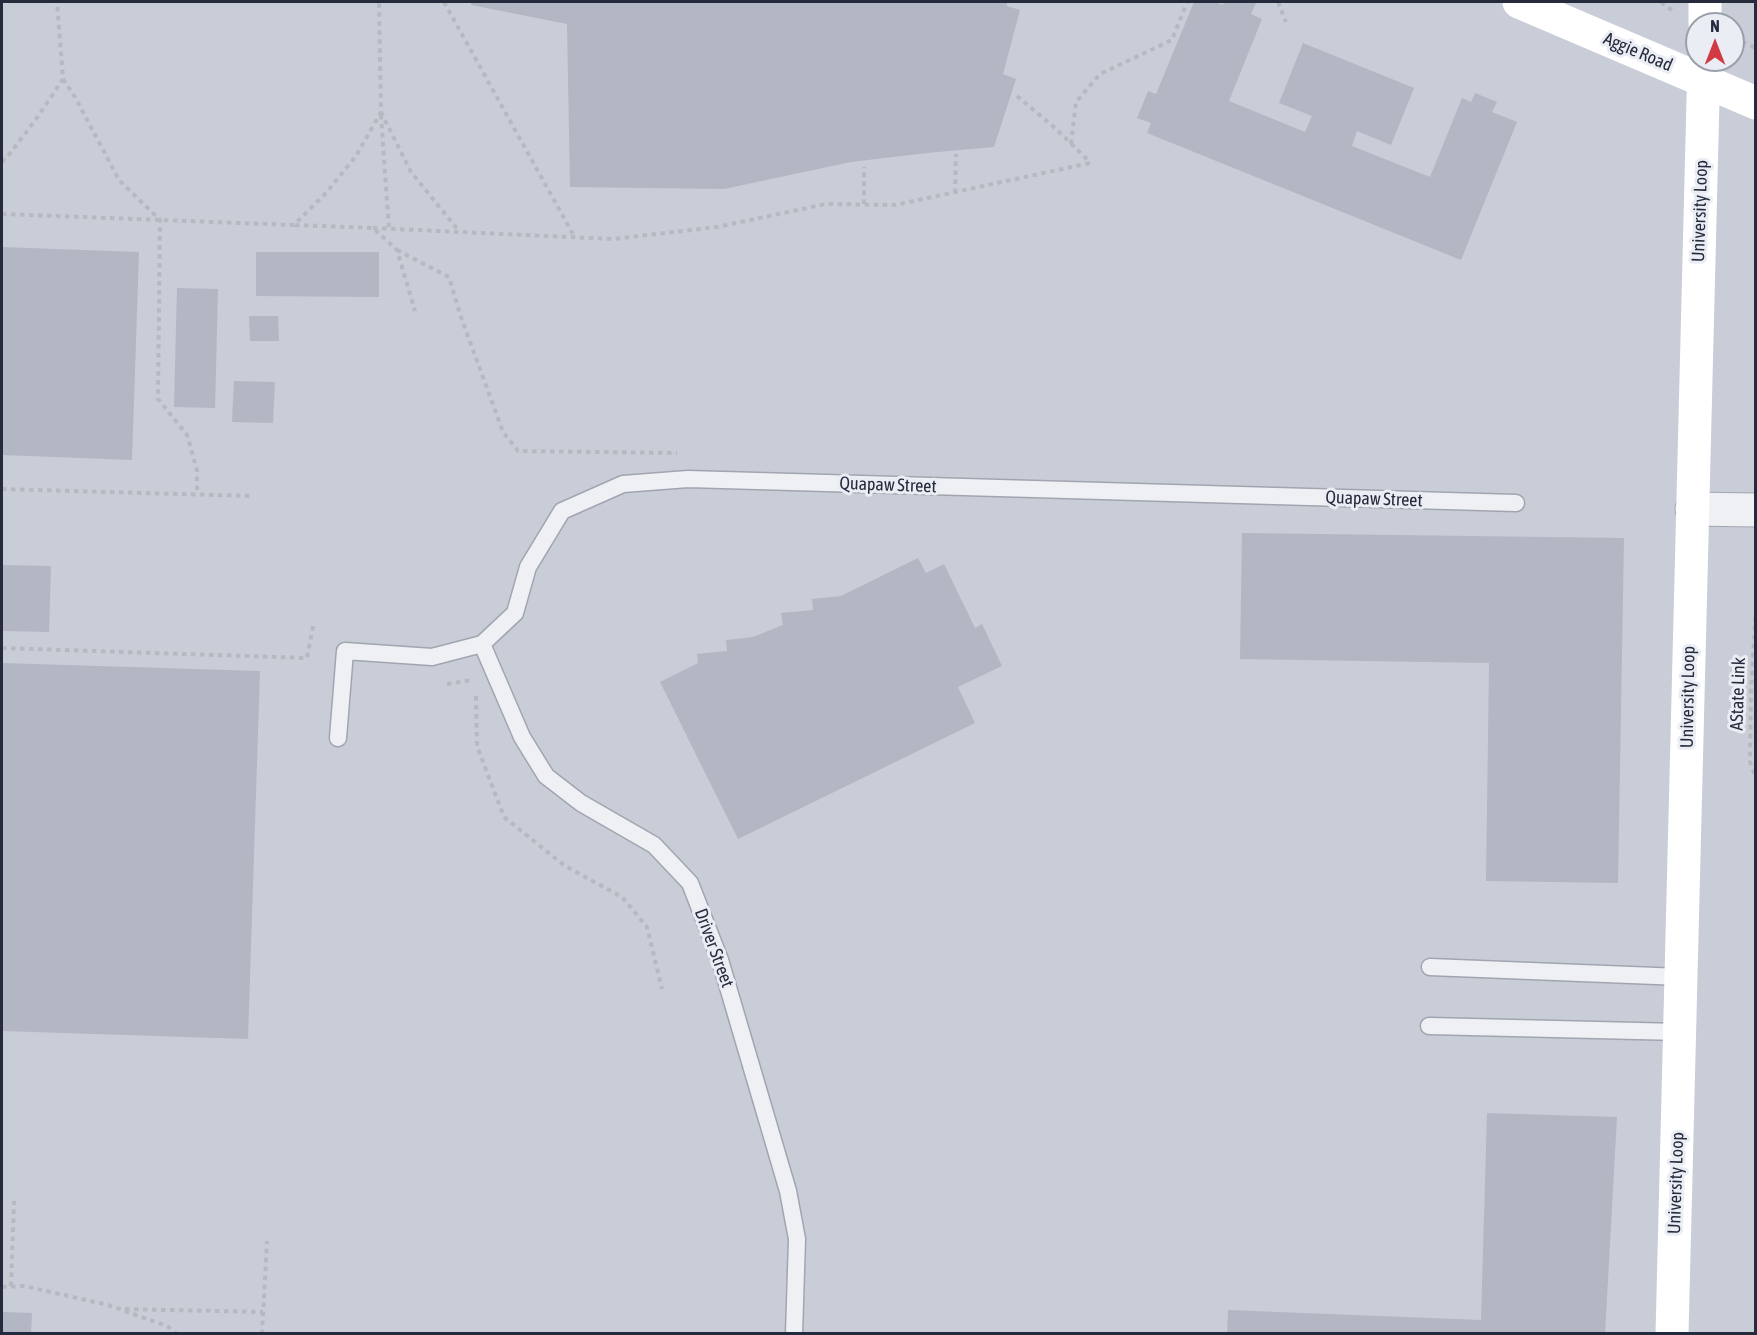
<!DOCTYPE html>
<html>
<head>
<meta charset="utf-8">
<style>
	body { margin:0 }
	#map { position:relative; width:1757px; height:1335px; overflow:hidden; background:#dbdee6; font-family:"Asap Condensed",sans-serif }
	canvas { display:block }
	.frame { position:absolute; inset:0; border:3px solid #252b3c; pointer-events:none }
	.north { position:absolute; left:1685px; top:12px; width:60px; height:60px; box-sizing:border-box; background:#eaedf4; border:2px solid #9b9faa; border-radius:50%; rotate:0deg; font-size:16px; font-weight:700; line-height:24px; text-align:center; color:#252b3c }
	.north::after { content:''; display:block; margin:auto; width:21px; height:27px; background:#d13a43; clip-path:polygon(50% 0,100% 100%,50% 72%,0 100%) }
</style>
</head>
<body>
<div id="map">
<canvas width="1757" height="1335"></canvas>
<div class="frame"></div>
<div class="north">N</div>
</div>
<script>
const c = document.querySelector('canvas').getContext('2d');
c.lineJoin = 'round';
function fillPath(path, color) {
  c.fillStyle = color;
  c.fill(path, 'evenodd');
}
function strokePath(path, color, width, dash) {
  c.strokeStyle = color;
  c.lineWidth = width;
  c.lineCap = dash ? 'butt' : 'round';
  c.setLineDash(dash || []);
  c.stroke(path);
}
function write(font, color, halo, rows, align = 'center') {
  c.font = font + ' "Asap Condensed",sans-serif';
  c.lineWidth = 6;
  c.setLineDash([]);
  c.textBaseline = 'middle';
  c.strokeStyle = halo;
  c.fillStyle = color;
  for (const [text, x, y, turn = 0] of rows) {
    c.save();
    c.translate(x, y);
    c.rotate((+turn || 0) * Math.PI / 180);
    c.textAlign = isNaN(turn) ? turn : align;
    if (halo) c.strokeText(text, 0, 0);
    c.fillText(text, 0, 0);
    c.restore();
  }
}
const built = new Path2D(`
	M2,2H1755V1333H2ZM1697,24H1733V60H1697Z`);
const building = new Path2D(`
	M471,2H1007V6L1020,10L1003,74L1016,79L994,147L927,153L851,162L724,189L570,187L567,24L471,5Z
	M1194,2H1215L1223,5L1224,2H1252L1256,3L1251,14L1262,19L1229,101L1305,132L1312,116L1279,103L1303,43L1414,88L1391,145L1357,131L1352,146L1430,177L1462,98L1471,102L1475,93L1497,102L1492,112L1517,122L1461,260L1147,133L1151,123L1137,118L1148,91L1156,94Z
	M2,247L139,252L132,460L2,455Z
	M256,252H379V297L256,296Z
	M177,288L218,289L215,408L174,407Z
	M249,316H278L279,341H250Z
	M234,381L275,382L273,423L232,422Z
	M1242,533L1624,538L1618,883L1486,881L1489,663L1240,659Z
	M918,558L926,573L944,564L975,628L982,624L1002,666L958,687L975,723L738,839L660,682L698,663L697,654L727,651L726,640L753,637L783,625L781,613L813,610L812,599L841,596Z
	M2,565L51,566L49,632L2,631Z
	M2,663L260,671L248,1039L2,1031Z
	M1487,1113L1617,1117L1605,1334H1227L1228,1310L1481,1320Z
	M2,1312L32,1313L31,1334H2Z`);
const path = new Path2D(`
	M444,2L574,236
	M1278,2L1286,22
	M1661,2L1667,7L1672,10
	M1734,38L1756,48
	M63,79L75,97L119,180L160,220L158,399L187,435L197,470V494
	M1017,96L1055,128L1090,162
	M381,112L411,172L459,231
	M381,115L389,229
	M1071,144L1076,102L1100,74L1172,40L1187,2
	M2,162L12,151L39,115L63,79L57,2
	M955,193L956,154
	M864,204V167
	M2,214L294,225L326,193L356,156L381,112L379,2
	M295,225L373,228L397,250L415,311
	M373,228L613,239L717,227L826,204L895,205L1090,163
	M397,250L449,277L461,317L503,432L518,451L677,453
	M2,489L253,496
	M1756,608L1751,691L1750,762L1756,779
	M2,648L307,658L313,626
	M447,684L473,680
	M476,696L477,746L504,817L565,866L622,897L647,927L662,989
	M11,1286L14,1201
	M2,1287L24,1286L108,1305L167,1326L177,1334
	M125,1309L263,1312
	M262,1334L267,1241`);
const lane = new Path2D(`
	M482,644L522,737L546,776L581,803L654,845L690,883L720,960L788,1191L797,1239L794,1334
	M338,738L345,651L432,657L482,644L515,613L528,567L562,511L623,484L688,479L1516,503
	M1430,967L1681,977
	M1429,1026L1680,1032`);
const street = new Path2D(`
	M1692,509L1756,510`);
const secondary = new Path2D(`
	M1519,2L1756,103
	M1705,24V2
	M1672,1334L1704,60`);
const streetNames = [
	["Aggie Road",1638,52,23],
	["University Loop",1700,211,-88],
	["Quapaw Street",888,485,2],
	["Quapaw Street",1374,499,2],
	["AState Link",1738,694,-88],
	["University Loop",1688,697,-89],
	["Driver Street",714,948,70],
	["University Loop",1676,1183,-88]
];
fillPath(built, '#c9cdd8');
fillPath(building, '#b2b7c3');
strokePath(lane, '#a1a5b0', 19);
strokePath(street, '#a1a5b0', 35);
strokePath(path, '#b6b9c0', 4, [4.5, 4.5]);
strokePath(lane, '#eef0f4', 16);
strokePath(street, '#eef0f4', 33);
strokePath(secondary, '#fff', 33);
write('18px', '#252b3c', '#eaedf4', streetNames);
</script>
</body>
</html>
